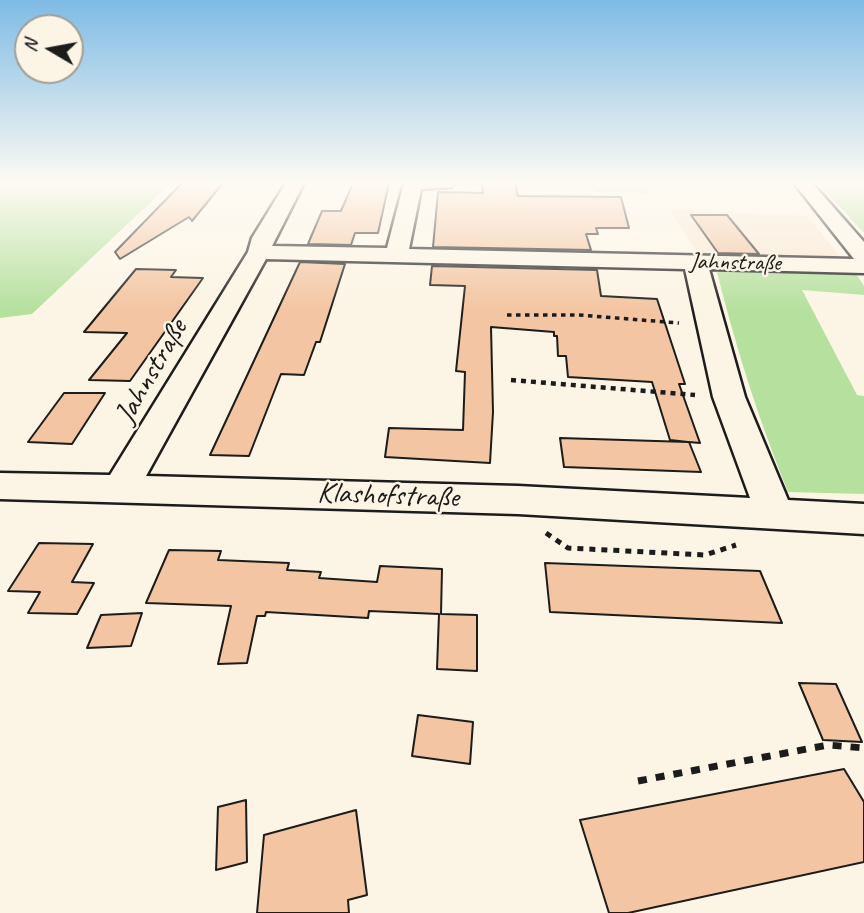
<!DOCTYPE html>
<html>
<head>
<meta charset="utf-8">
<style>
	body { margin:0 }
	#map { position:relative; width:864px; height:913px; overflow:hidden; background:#fcf5e5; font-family:Caveat,sans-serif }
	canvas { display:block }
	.north { position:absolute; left:14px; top:14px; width:70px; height:70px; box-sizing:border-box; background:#fcf5e5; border:2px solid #a29e95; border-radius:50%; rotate:280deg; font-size:19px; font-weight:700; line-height:28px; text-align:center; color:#1c1c1c }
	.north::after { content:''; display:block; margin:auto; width:24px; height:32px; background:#1c1c1c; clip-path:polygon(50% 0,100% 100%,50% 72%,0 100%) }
</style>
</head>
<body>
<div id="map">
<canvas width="864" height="913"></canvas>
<div class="north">N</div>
</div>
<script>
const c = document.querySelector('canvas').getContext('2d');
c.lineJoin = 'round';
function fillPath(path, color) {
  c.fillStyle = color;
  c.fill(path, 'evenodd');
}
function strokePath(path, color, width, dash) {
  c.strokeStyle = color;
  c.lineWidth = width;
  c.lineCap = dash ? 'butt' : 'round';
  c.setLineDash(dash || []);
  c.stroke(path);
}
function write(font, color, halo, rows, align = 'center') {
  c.font = font + ' Caveat,sans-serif';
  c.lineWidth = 5;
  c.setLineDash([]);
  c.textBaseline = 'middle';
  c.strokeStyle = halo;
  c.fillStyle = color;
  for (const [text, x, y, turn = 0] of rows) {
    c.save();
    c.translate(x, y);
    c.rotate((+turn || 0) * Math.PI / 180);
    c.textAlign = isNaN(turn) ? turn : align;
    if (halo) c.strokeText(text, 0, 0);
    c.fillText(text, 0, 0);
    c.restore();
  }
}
const built = new Path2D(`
	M669,209L808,216L843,261L700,257Z`);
const green = new Path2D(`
	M0,183H171L32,314L0,318Z
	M580,183H635L654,193L597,192Z
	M818,183H864V233Z
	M716,268L855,272L864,286V295L802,290L857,395L864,396V494L788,492C758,418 735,345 716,268Z`);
const building = new Path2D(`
	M182,183H223L192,221L189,217L120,259L115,252Z
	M353,183H389L378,233H355L351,245L308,244L322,211H341Z
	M482,183H515L518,196L621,197L629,228H596L598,234H586L591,250L433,247L438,192L483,193Z
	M691,215H727L759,254L718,253Z
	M300,262L345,264L320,342H316L304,375L281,374L249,456L210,455Z
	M432,266L597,270L601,296L657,299L685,384H679L700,443L689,442L701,472L564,467L560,438L688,442L670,440L652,382L568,377L566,356H558L557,336H554V332L491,327L493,412L490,463L385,457L389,428L463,430L465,372L456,371L465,286L430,285Z
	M136,269L176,270L171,277L203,278L130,381L89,380L127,333L84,332Z
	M64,393H105L72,444L28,442Z
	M39,543L93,544L72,582L94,583L77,614L28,613L40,592L8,591Z
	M169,550L221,551L218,560L289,563L287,570L321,572L319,578L377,582L380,566L442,569L441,614L477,615V671L437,669L439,614L369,611L368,618L266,612L265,616H257L247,663L218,664L231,606L146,603Z
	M545,563L760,571L782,623L550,612Z
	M142,613L131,646L87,648L101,615Z
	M799,683L836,684L862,742L823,740Z
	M418,715L473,722L470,764L412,756Z
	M844,769L864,802V862L628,913H609L580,820Z
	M246,800L247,862L216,870L218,807Z
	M356,810L367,895L348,900L349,913H257L264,835Z`);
const pathFar3 = new Path2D(`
	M507,315H579L679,323`);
const pathFar2 = new Path2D(`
	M511,380L695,395`);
const pathFar1 = new Path2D(`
	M546,533L568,548L705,555L736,545`);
const path = new Path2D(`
	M638,781L828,745L864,748`);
const street = new Path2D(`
	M286,183H304L272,246L387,248L404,183H454L451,187L421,189L409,249L854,259L794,183H812L864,242V273L709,269L745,397L788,500L864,504V534L518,514L0,499V473L110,475L248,252L252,238ZM266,259L685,269L713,397L750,498L518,486L146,476Z`);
const farStreetnames = [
	["Jahnstraße",735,263,1]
];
const streetNames = [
	["Jahnstraße",152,372,-60],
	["Klashofstraße",388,496,2]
];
fillPath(built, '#f9e7d1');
fillPath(green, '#b5e09e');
fillPath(building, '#f3c5a2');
strokePath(building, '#1c1c1c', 2);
strokePath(street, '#1c1c1c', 5);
strokePath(pathFar3, '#1c1c1c', 3.5, [4.5, 4.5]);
strokePath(pathFar2, '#1c1c1c', 4.5, [5, 5]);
strokePath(pathFar1, '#1c1c1c', 5, [6, 6]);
strokePath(path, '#1c1c1c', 7, [9, 9]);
fillPath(street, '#fcf5e5');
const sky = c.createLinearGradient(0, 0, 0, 310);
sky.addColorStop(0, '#7ebbe5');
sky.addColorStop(0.59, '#fefaf3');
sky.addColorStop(1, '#fefaf300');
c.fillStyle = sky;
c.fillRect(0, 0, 864, 310);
write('24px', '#1c1c1c', '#fcf5e5', farStreetnames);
write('30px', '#1c1c1c', '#fcf5e5', streetNames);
</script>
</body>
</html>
